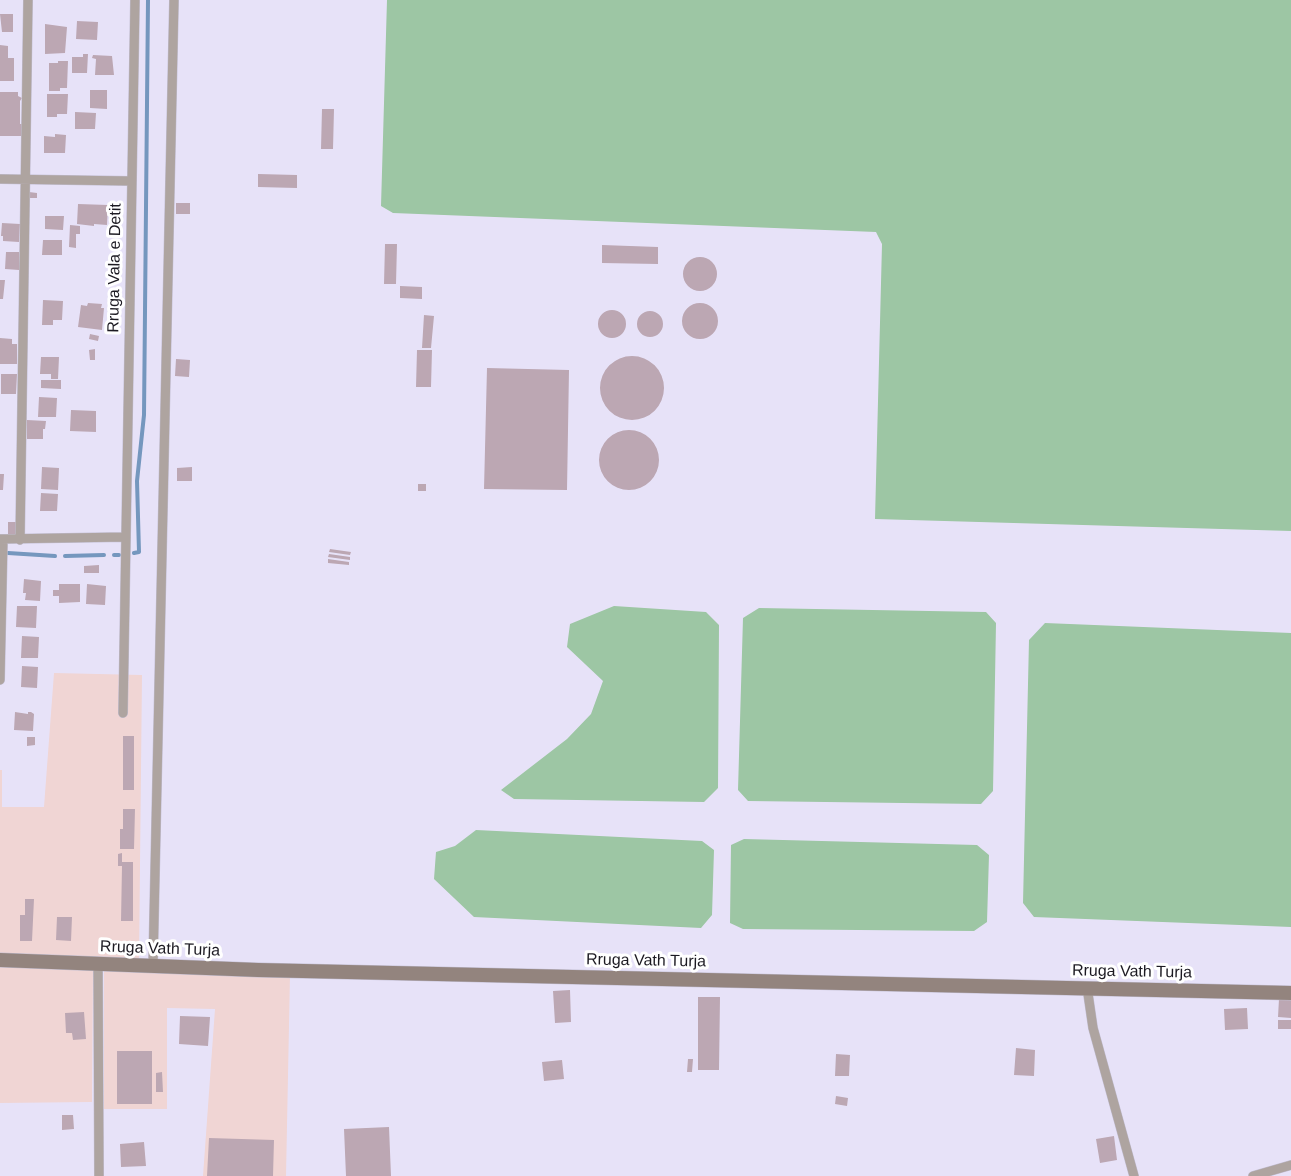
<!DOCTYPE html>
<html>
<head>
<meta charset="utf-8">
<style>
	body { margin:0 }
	canvas { display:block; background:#e7e2f8 }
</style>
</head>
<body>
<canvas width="1291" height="1176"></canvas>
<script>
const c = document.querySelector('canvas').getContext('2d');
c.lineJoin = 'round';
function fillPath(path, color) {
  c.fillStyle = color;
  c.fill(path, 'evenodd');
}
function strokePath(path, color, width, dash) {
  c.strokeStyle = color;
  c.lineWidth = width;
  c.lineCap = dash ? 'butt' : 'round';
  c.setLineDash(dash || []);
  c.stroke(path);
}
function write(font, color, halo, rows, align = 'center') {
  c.font = font + ' Helvetica,sans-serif';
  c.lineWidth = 6;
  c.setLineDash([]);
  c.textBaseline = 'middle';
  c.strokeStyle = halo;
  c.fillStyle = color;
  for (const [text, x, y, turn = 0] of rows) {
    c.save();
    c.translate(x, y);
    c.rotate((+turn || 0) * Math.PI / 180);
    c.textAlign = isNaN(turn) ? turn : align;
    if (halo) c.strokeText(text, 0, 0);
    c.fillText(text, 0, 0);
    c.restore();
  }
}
const commercial = new Path2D(`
	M54,673L142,675L139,960L0,957V770H2V807H44Z
	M0,966L93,968L92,1102L0,1103Z
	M104,970L290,975L286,1176H203L215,1009L167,1008V1109H104Z`);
const green = new Path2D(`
	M387,0H1291V531L875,519L882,244L876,232L393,213L381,206Z
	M614,606L706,612L719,625L718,788L704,802L514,799L501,790L567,739L591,714L603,681L567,647L570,624Z
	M759,608L986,612L996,623L993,791L981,804L748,801L738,790L743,618Z
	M1045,623L1291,633V927L1034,917L1023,903L1029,640Z
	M476,830L702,841L714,850L712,915L701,928L474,917L434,879L436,852L455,846Z
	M744,839L977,845L989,855L987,922L974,931L743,929L730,923L731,845Z`);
const stream = new Path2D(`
	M8,553L55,556
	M134,553L139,552L137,481L144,415L148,0
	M114,555H119
	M65,556L104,555`);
const building = new Path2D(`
	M0,14H13V32H2Z
	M77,21L98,22L97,40L76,39Z
	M45,24L67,27L65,53L45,54Z
	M0,45L8,46V58H14V81H0Z
	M83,54H88L87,73H72V57H83Z
	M93,55L112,56L114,75H95L96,59L92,58Z
	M58,61H68L67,88H60V91H49V63H58Z
	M90,90H107V109L90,108Z
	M0,92H18V96L22,98L20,101V124H23V136H0Z
	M47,94H68L67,114H57V117H47Z
	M322,109H334L333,149H321Z
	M75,112L96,113L95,129H75Z
	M55,134L66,135L65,153H44V136L55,137Z
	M258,174L297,175V188L258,187Z
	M29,192L37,193V198H29Z
	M176,203H190V214H176Z
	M78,204L108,205L107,225L94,224V226L77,224Z
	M45,216H64L63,230L45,229Z
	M2,223L20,224L19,242L3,241V236H1Z
	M70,225L80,226V234H76V248L69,247Z
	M43,240H62V255H42Z
	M385,244H397L396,284H384Z
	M602,245L658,247V264L602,263Z
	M6,252H19V270L5,269Z
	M683 274a17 17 0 1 1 34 0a17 17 0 1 1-34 0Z
	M0,280H5L3,299H0Z
	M400,286L422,287V299L400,298Z
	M43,300L63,301L62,320H53V325H42Z
	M88,303L102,304L101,308H104L102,330L78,327L81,305L87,306Z
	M682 321a18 18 0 1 1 36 0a18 18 0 1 1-36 0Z
	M598 324a14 14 0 1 1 28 0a14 14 0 1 1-28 0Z
	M637 324a13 13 0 1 1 26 0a13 13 0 1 1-26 0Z
	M424,315L434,316L431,348H422Z
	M90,334L99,336L98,341L89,339Z
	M0,338L12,339V344H17V364H0Z
	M95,349V360H90L89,350Z
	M417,350H432L431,387H416Z
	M600 388a32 32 0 1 1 64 0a32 32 0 1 1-64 0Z
	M41,357H59L58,379H51V374H40Z
	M176,359L190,360L189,377L175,376Z
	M487,368L569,370L567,490L484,489Z
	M1,374H17L16,394H1Z
	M41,380H61V389L41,388Z
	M39,397L57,398L56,417H38Z
	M71,410L96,411V432L70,431Z
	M27,420L46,421L45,429H43V439H27Z
	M599 460a30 30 0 1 1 60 0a30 30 0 1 1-60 0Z
	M42,467L59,468L58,490L41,489Z
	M192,467V481H177V468Z
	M0,474H4L3,490H0Z
	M418,484H426V491H418Z
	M41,493L58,494L57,511H40Z
	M8,522H16V535H8Z
	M330,549L351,552L350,555L329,552Z
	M329,554L350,557V560L328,557Z
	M328,559L349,562V565L328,563Z
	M99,565V573H84V566Z
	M24,579L41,581L40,601L25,600L26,593H23Z
	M59,584H80V602L59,603V596H53V590H59Z
	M87,584L106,586L105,605L86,604Z
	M17,606H37L36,628L16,627Z
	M22,636L39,637L38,658H21Z
	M22,666L38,667L37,688L21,687Z
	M15,712L28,714V712H31L34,714L33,731L14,730Z
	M123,736H134V790H123Z
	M27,737H35V745L27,746Z
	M123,809H135L134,849H120V829H123Z
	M122,853V862H133V921H121L122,866H118V854Z
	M25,899H34L32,941H20V915H25Z
	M57,917H72L71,941L56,940Z
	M570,990L571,1022L555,1023L553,991Z
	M698,997H720L719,1070H698Z
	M1279,999L1291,1000V1018L1278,1017Z
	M1247,1008L1248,1029L1225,1030L1224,1009Z
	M84,1012L86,1039L73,1040L72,1033H66L65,1013Z
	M180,1016L210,1017L208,1046L179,1044Z
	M1278,1020H1291V1029H1278Z
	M1016,1048L1035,1050L1034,1076L1014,1075Z
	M117,1051H152V1104H117Z
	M836,1054L850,1055L849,1076H835Z
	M688,1059H693L692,1072H687Z
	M562,1060L564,1079L544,1081L542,1062Z
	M162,1072L163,1092H156V1073Z
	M836,1096L848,1098L847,1106L835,1104Z
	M62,1115H73L74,1129L62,1130Z
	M389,1127L391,1176H346L344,1129Z
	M1114,1136L1117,1160L1100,1163L1096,1139Z
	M209,1138L274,1140L273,1176H207Z
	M144,1142L146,1166L121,1167L120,1144Z`);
const street = new Path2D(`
	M0,179L131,181
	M0,539L126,537
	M20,540L28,0
	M0,680L3,539
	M123,713L135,0
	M98,963L99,1176
	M153,965L174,0
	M1087,987L1093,1028L1134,1176
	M1253,1176L1291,1165`);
const secondary = new Path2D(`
	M0,960L258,970L1291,993`);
const streetNames = [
	["Rruga Vala e Detit",115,268,-89],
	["Rruga Vath Turja",160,949,2],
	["Rruga Vath Turja",646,961,1],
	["Rruga Vath Turja",1132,972,1]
];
fillPath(commercial, '#f0d5d4');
fillPath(green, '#9dc6a4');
strokePath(stream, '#7597be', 4);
fillPath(building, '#bca7b3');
strokePath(street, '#c2bed1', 10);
strokePath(secondary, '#c2bed1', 15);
strokePath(street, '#aea4a0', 9);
strokePath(secondary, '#93847e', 14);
write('16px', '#1c1a22', '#fff', streetNames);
</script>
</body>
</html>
